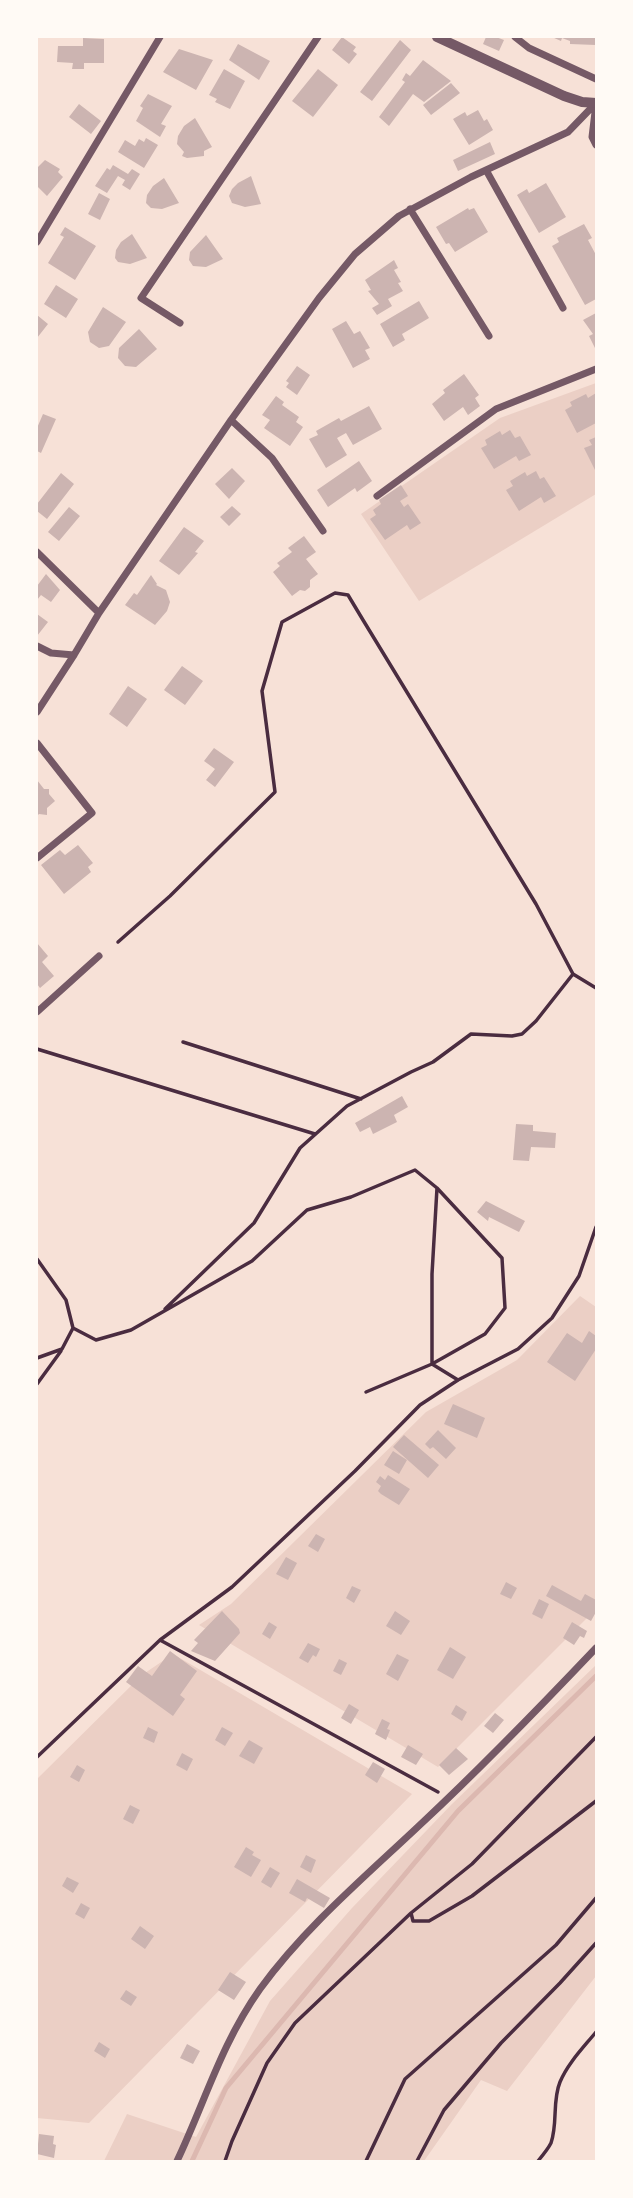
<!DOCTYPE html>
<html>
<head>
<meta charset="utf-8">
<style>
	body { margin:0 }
	#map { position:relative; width:633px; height:2198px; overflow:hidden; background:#f7e1d7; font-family:Helvetica,sans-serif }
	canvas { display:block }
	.frame { position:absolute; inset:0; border:38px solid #fffaf5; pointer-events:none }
</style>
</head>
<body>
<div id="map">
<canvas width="633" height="2198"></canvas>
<div class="frame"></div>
</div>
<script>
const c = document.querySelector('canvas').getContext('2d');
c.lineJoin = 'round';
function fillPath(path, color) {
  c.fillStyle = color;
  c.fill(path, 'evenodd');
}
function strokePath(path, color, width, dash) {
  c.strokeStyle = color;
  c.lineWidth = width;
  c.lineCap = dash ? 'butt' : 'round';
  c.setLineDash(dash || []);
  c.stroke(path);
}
const green = new Path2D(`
	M596,383V494L419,601L361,514L500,418Z
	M580,1296L596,1307V1609L438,1767L199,1625L231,1604L426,1412L517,1360Z
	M173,1654L412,1794L89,2123L37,2118V1779L142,1675Z
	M596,1665V1976L507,2091L481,2080L424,2161H104L127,2114L196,2137L270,2001L352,1908L452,1804Z`);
const stream = new Path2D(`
	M192,2161L226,2088L458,1811L596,1676`);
const building = new Path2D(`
	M342,37L356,47L353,51L357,54L349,64L332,50Z
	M486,37H496L504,40L499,51L483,44Z
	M552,37H596V45L570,44V41L562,38L561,41Z
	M83,38L104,39V63H84V69H72L73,63L57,62L58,46H83Z
	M400,40L411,50L372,101L360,92Z
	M238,44L270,61L259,80L229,60Z
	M179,49L213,60L196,90L163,72Z
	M423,60L451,81L424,102L413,94L389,126L379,117L405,82L402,80L406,73L410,76Z
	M224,69L245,81L230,109L215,102L217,99L209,95Z
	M318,69L338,85L313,117L292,101Z
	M451,83L460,93L431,115L423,105Z
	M148,94L172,106L161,124L166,126L160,137L136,121L143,108L140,106Z
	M79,104L101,121L91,134L69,117Z
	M478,110L484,121L487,119L493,130L469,145L453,119L465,112L467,116Z
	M195,118L212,147L204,151V156L187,158L182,156L184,152L177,144L178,136L184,126Z
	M146,138L158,145L144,168L118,152L125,140L135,146L139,139L144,142Z
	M490,142L495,154L458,171L453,160Z
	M45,160L60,169L58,172L63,177L47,196L37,186V168Z
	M113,165L128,174L132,169L140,174L130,190L122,185L125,180L118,176L107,193L95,186L107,168L110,170Z
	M251,176L261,204L245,207L232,203L229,196L232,189L238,183Z
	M164,178L179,203L162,209L151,208L146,203L147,195L153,186Z
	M546,183L566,217L539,233L517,195L527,189L529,193Z
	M99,193L110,199L100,220L88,214Z
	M468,208L469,210L474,208L488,232L455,252L449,243L446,244L436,227Z
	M584,224L592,238L588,240L596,255V299L585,305L552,246L559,242L557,238Z
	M65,227L96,246L75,280L48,263L64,237L60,235Z
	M132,234L147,258L130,264L118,262L115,258L116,250L121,242Z
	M206,235L223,259L206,267L193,266L189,260L190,252Z
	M394,260L398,268L394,270L401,282L398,283L403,291L388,299L392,306L377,315L372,308L379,304L368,291L371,290L365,280Z
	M56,285L78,299L66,318L44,304Z
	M419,301L429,318L402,334L405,340L393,347L380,324Z
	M103,307L126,322L109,346L99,348L90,342L88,332Z
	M596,313V350L589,336L593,334L583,320Z
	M37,315L48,324L37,338Z
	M346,321L354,334L360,331L370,348L365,350L370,359L353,368L332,329Z
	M139,329L157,349L136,367L125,366L118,358L119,348Z
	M297,366L310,375L297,395L286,387L289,383L286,381Z
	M464,374L479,395L475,398L480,406L468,415L463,407L444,421L432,404L445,393L443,390Z
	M596,393V423L577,433L565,410L572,406L570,402L586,394L588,398Z
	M276,396L284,402L282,405L299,417L296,422L303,427L290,446L264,428L270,420L262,415Z
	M369,406L382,429L353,445L346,433L337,438L347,455L326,468L309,439L318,435L316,431L339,418L341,421Z
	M43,414L56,419L41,453L37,451V428Z
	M510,430L515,438L520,436L531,455L519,461L516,456L494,469L481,448L487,445L485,440L500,431L502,435Z
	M596,437V472L584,448L592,445L589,440Z
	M359,461L372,481L357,492L355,488L328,507L317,490Z
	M232,468L245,481L229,499L215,484Z
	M536,471L540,479L544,477L556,496L544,503L541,497L519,511L506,490L513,486L510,481L525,472L527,476Z
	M61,473L74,484L47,519L37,511V504Z
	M401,485L408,496L400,501L404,507L408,504L421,523L410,530L407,525L385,540L370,519L376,515L373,510L381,504L379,500Z
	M232,506L241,514L229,526L220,517Z
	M69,507L80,516L59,541L48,532Z
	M184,527L204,541L195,552L198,553L179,575L159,561Z
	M304,536L316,552L306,559L318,574L310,580V587L305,591L300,590L292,596L273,572L280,566L277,563L292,552L288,548Z
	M46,574L60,590L51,602L41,595L37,600V586Z
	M151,575L157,584L156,585L166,590L170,602L167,611L155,625L125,605L134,593L137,595Z
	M37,614L48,622L37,636Z
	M182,666L203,681L185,705L164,690Z
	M128,686L147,699L127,727L109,714Z
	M214,748L234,762L215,787L206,780L215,769L204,761Z
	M37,780L44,789H49V794L55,801L47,808V815L39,814L37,816Z
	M78,845L93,863L88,867L91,872L64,894L41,865L60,850L65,855Z
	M37,943L48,956L42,962L54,976L40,988L37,984Z
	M402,1096L408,1107L394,1115L397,1122L373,1134L370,1127L360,1132L355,1123Z
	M516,1124L533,1125V1131L556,1133L555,1148L531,1147L529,1161L513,1160Z
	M486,1201L525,1221L519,1232L489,1217L488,1221L477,1212Z
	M589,1331L596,1336V1349L575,1381L547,1362L567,1333L582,1343Z
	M453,1404L485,1418L477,1438L444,1424Z
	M438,1430L456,1448L446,1459L433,1447L430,1449L425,1444Z
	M404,1435L439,1465L428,1478L393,1447Z
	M393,1451L407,1460L399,1474L384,1465Z
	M388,1475L410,1489L399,1505L381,1494L378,1491L381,1486L376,1482L380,1476L385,1480Z
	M316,1534L325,1539L318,1552L308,1546Z
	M286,1557L297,1563L288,1580L276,1574Z
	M506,1582L517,1588L511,1599L500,1594Z
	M552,1585L581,1601L585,1594L596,1600V1612L591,1621L546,1596Z
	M352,1586L361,1590L354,1603L346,1598Z
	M539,1599L549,1604L542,1619L532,1614Z
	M222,1611L239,1629L240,1633L215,1661L191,1651L198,1643L194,1640Z
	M395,1611L410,1621L401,1635L386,1626Z
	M269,1622L277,1627L270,1639L262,1634Z
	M572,1622L587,1631L584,1638L580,1636L574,1645L563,1638Z
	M308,1643L320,1649L316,1657L313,1655L308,1663L299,1658Z
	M450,1647L466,1657L453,1679L437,1670Z
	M170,1651L197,1671L180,1695L185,1699L173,1716L126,1682L138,1666L152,1676Z
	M397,1654L409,1660L398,1681L386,1674Z
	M339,1659L347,1663L341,1675L333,1671Z
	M349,1704L359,1710L351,1724L341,1718Z
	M456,1705L467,1712L462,1721L451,1714Z
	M495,1713L504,1720L493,1733L484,1726Z
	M382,1719L390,1723L387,1729L390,1730L386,1740L375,1734Z
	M148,1727L158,1732L154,1743L143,1738Z
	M222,1727L233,1733L225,1746L215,1740Z
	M249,1740L263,1748L254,1764L239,1756Z
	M408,1745L423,1754L416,1765L401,1757Z
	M456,1748L468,1759L449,1775L439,1765Z
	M182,1753L193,1759L187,1771L176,1765Z
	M373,1762L385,1769L377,1783L365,1775Z
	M77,1765L85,1770L79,1782L70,1777Z
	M130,1805L140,1810L133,1824L123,1819Z
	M246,1847L254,1852L252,1855L261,1860L251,1877L234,1867Z
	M306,1855L316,1860L311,1873L300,1867Z
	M270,1867L280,1873L271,1888L261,1882Z
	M67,1877L79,1883L73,1893L62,1886Z
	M297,1879L330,1898L324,1908L307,1898L305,1902L289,1893Z
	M81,1903L90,1908L84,1919L75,1914Z
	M140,1926L154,1936L145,1949L131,1939Z
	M230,1972L246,1982L234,2000L218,1990Z
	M126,1990L137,1997L131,2006L120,1999Z
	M99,2042L110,2049L105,2058L94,2051Z
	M187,2044L200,2051L193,2064L180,2058Z
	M39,2134L54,2136L53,2144L56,2145L54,2158L37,2154Z`);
const path = new Path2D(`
	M118,942L170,896L275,792L262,691L282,622L335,593L348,595L363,620L536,904L573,974L596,988
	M183,1042L361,1099
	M37,1049L315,1134
	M37,1259L66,1300L73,1328L62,1349L37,1358
	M165,1309L254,1223L300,1148L347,1106L411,1072L433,1062L471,1034L512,1036L522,1034L536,1021L573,974
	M73,1328L96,1340L131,1330L252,1261L307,1210L351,1197L415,1170L437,1188L502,1258L505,1308L485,1334L432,1364L458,1380
	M37,1384L61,1351
	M366,1392L432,1364V1274L437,1188
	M160,1640L438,1792
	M596,1737L472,1864L411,1913L413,1921H429L472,1896L596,1801
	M37,1757L160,1640L232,1587L355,1471L420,1405L458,1380L518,1349L552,1318L579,1276L596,1227
	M225,2161L232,2141L267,2063L295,2023L411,1913
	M366,2161L405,2079L556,1945L596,1898
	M417,2161L444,2110L501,2043L560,1983L596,1943
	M538,2161C543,2155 548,2149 551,2143C558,2123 552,2101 560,2082C568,2063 583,2048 596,2032`);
const minor = new Path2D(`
	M515,37L529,48L596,79
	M596,104L592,137L596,145
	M486,170L563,308
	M410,209L489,336
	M37,242L160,37
	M180,323L141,298L318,37
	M231,420L272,458L323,531
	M377,496L496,409L596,369
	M37,552L99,613
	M37,646L51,653L74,655
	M37,712L74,655L99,613L231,420L319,298L355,254L399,216L471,177L568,132L596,103
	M37,743L92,813L37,858
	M37,1012L99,956
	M177,2161C205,2102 221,2044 260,1989C306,1926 367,1875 423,1822C483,1766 540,1707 596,1648`);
const tertiary = new Path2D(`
	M437,37L564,96L582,102L596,103`);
fillPath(green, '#ebcfc5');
strokePath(stream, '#dcb8b0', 5);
fillPath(building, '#ccb4b1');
strokePath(path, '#4a2c40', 3.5);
strokePath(minor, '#755966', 7);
strokePath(tertiary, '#755966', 10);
</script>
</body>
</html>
